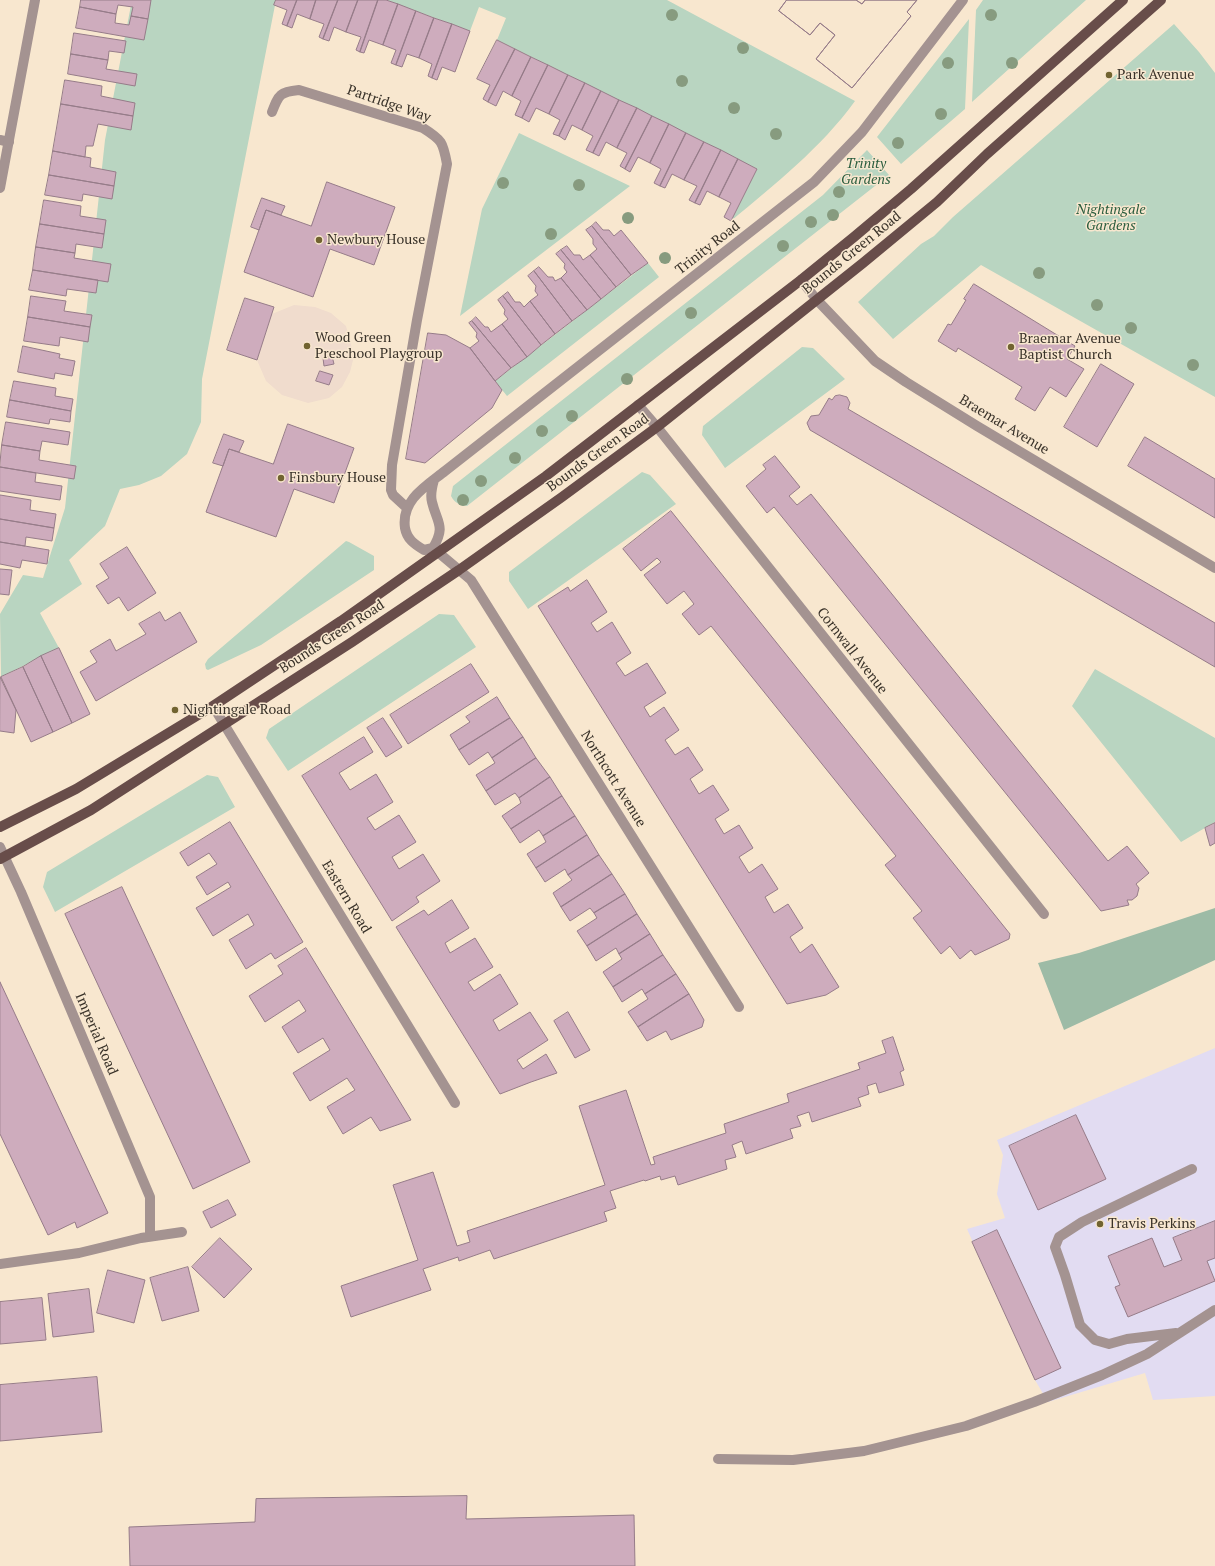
<!DOCTYPE html>
<html>
<head>
<meta charset="utf-8">
<style>
	body { margin:0 }
	canvas { display:block; background:#f8e7cf }
</style>
</head>
<body>
<canvas width="1215" height="1566"></canvas>
<script>
const c = document.querySelector('canvas').getContext('2d');
c.lineJoin = 'round';
function fillPath(path, color) {
  c.fillStyle = color;
  c.fill(path, 'evenodd');
}
function strokePath(path, color, width, dash) {
  c.strokeStyle = color;
  c.lineWidth = width;
  c.lineCap = dash ? 'butt' : 'round';
  c.setLineDash(dash || []);
  c.stroke(path);
}
function write(font, color, halo, rows, align = 'center') {
  c.font = font + ' "PT Serif",serif';
  c.lineWidth = 3;
  c.setLineDash([]);
  c.textBaseline = 'middle';
  c.strokeStyle = halo;
  c.fillStyle = color;
  for (const [text, x, y, turn = 0] of rows) {
    c.save();
    c.translate(x, y);
    c.rotate((+turn || 0) * Math.PI / 180);
    c.textAlign = isNaN(turn) ? turn : align;
    if (halo) c.strokeText(text, 0, 0);
    c.fillText(text, 0, 0);
    c.restore();
  }
}
const commercial = new Path2D(`
	M1215,1048V1396L1153,1400L1145,1373L1048,1402L1035,1380L967,1229L1005,1218L997,1194L1003,1155L997,1140Z`);
const education = new Path2D(`
	M294,305L315,307L331,313L346,326L354,356L350,372L342,387L329,398L308,403L282,395L266,381L257,360L272,314Z`);
const green = new Path2D(`
	M132,0H276L202,379L201,422L187,454L161,476L139,485L120,489L105,526L69,560L82,584L40,613L59,648L1,677L0,614L23,575L43,578L65,508L105,140Z
	M386,0H667L855,101C821,148 775,184 731,221L757,169L497,40L506,18L479,7L470,31Z
	M983,0H1086L972,102L976,10Z
	M969,19L965,109L901,164L877,137Z
	M1174,24L1199,52L1215,73V397L981,265L893,339L858,302L921,244L934,236L953,217Z
	M519,133L630,186L460,316L482,209Z
	M867,150L889,175L467,506C459,505 455,503 451,496L453,486L823,195Z
	M648,263L659,277L507,396L495,381Z
	M802,347L813,348L845,379L725,468L702,435L703,426Z
	M642,472L650,475L676,504L528,609L509,581V572Z
	M346,541L349,542L374,556V570L261,645L208,670L206,669L205,664L208,659Z
	M439,614L454,615L476,647L288,771L266,738L269,729Z
	M1095,669L1215,738V822L1181,842L1072,706Z
	M207,775L218,777L235,807L55,912L43,887L47,872Z`);
const forest = new Path2D(`
	M1215,908V960L1064,1030L1038,963L1079,953Z`);
const building = new Path2D(`
	M81,0H151L148,19L131,16L133,7L118,5L116,14L80,7Z
	M276,0H297L287,26L282,24L287,10L274,5Z
	M297,0H316L310,19L297,14L292,28L287,26Z
	M316,0H338L323,39L319,37L324,24L310,19Z
	M338,0H358L346,32L334,27L329,41L323,39Z
	M358,0H378L360,52L356,50L361,37L346,32Z
	M378,0H386L398,4L383,45L369,40L364,53L360,52Z
	M787,0H856L862,4L865,0H917L907,12L911,16L852,88L816,59L835,35L820,23L810,35L779,11Z
	M787,0H856L862,4L865,0H917L907,12L911,16L852,88L816,59L835,35L820,23L810,35L779,11Z
	M398,4L416,11L396,65L391,63L396,50L383,45Z
	M80,7L116,14L115,23L129,25L131,16L148,19L144,40L76,28Z
	M416,11L434,18L419,58L407,54L402,67L396,65Z
	M434,18L452,24L432,78L428,76L432,64L419,58Z
	M452,24L470,31L455,72L442,67L437,80L432,78Z
	M74,33L126,41L124,53L109,51L108,60L71,54Z
	M497,40L515,49L488,102L483,99L490,85L477,79Z
	M515,49L531,57L512,96L503,91L496,106L488,102Z
	M71,54L108,60L106,69L137,74L135,86L68,74Z
	M531,57L548,65L522,118L515,115L521,101L512,96Z
	M548,65L568,75L549,114L536,108L529,122L522,118Z
	M568,75L585,83L559,136L553,134L560,120L549,114Z
	M65,80L102,86L101,96L135,103L133,116L61,104Z
	M585,83L601,91L582,130L572,125L565,140L559,136Z
	M601,91L619,100L593,153L586,150L593,136L582,130Z
	M619,100L637,108L617,148L606,142L599,156L593,153Z
	M61,104L133,116L131,130L98,124L93,146H86L85,157L53,151Z
	M637,108L652,116L625,169L620,166L627,153L617,148Z
	M652,116L669,124L650,163L638,157L630,172L625,169Z
	M669,124L686,133L660,186L654,183L661,169L650,163Z
	M686,133L704,142L684,180L672,174L665,188L660,186Z
	M704,142L721,150L695,203L689,200L697,186L684,180Z
	M721,150L738,159L719,197L707,191L700,205L695,203Z
	M53,151L91,158L90,167L116,172L114,186L49,175Z
	M738,159L757,169L731,221L724,217L731,203L719,197Z
	M49,175L114,186L112,199L83,194L82,201L45,195Z
	M327,182L395,207L374,265L330,249L313,297L244,272L266,210L311,226Z
	M262,198L285,206L281,215L266,210L259,230L251,227Z
	M44,200L81,206L80,216L106,220L104,234L40,224Z
	M596,222L603,230H609L614,236L621,230L648,263L631,275L592,226Z
	M40,224L104,234L102,248L76,244L75,253L36,247Z
	M592,226L631,275L616,287L590,255L597,249L593,244V239L586,230Z
	M567,246L574,255H580L583,260L590,255L616,287L601,299L561,250Z
	M36,247L75,253L74,258L111,264L108,282L33,270Z
	M561,250L601,299L587,310L561,278L567,272L564,268L565,264L556,254Z
	M539,267L548,277H553L555,281L561,278L587,310L572,321L534,271Z
	M33,270L98,280L96,293L67,289L66,296L29,290Z
	M534,271L572,321L555,334L530,301L538,295L535,291L536,286L528,276Z
	M974,284L1075,346L1067,359L1084,369L1066,397L1050,387L1035,411L1015,399L1022,387L958,348L956,352L938,341L948,324L951,325L966,300L964,299Z
	M508,292L515,302H520L524,307L530,301L555,334L541,345L503,296Z
	M31,296L66,301L64,311L92,315L90,327L28,317Z
	M503,296L541,345L527,357L502,324L508,319L504,314L505,310L498,300Z
	M245,298L274,307L257,360L227,350Z
	M28,317L90,327L88,342L60,337L59,346L24,341Z
	M476,317L485,327H488L491,332L502,324L527,357L511,368L472,321Z
	M472,321L511,368L495,381L470,348L479,341L476,337L477,333L469,323Z
	M428,333L446,335L470,348L502,390L492,408L425,463L406,459Z
	M23,346L60,354L59,358L75,361L72,376L55,373L54,379L18,372Z
	M332,356L334,364L324,366L323,358Z
	M1101,364L1134,384L1097,447L1064,427Z
	M320,371L333,375L329,385L316,381Z
	M14,381L56,388L55,396L73,399L71,411L10,400Z
	M840,395L847,397L850,403L848,409L1215,623V667L810,430L807,423L811,416L819,415L829,398L832,400L835,396Z
	M10,400L71,411L70,422L50,419L49,424L7,417Z
	M6,422L70,432L68,445L42,441L40,451L2,445Z
	M288,424L354,448L334,503L294,489L276,537L206,512L229,449L273,464Z
	M224,434L244,441L239,452L229,449L223,466L213,463Z
	M1145,437L1215,479V518L1128,466Z
	M2,445L40,451L39,460L76,466L74,479L0,467Z
	M775,456L800,487L789,496L797,505L811,494L1108,861L1127,846L1149,873L1136,884L1139,888L1137,896L1132,900H1127L1129,905L1101,911L774,507L767,513L746,486L766,469L763,465Z
	M0,467L36,473L35,482L62,486L60,500L0,491Z
	M0,495L31,500L30,510L56,514L54,528L0,519Z
	M671,511L1010,934L1009,939L975,955L971,950L960,959L950,946L941,954L913,918L922,911L885,865L896,856L711,626L699,635L682,614L694,604L684,591L667,604L644,575L661,562L657,558L641,571L623,549Z
	M0,519L54,528L52,541L26,537L25,546L0,542Z
	M0,542L49,550L47,564L22,560L20,568L0,564Z
	M127,547L156,593L128,611L119,597L108,604L96,586L109,578L100,564Z
	M0,569L12,570L9,595L0,594Z
	M587,580L607,612L591,623L597,632L612,622L631,653L616,663L625,676L647,663L666,693L644,707L650,717L664,707L679,730L665,740L675,755L688,747L703,770L690,779L699,794L713,785L729,810L715,819L724,834L739,825L753,848L739,857L749,873L762,864L778,889L765,897L774,913L788,904L803,928L790,937L800,953L812,944L839,987L826,995L787,1004L538,606L568,587L570,591Z
	M160,612L165,621L180,612L197,642L96,701L80,672L97,662L90,651L110,639L116,651L146,634L139,624Z
	M59,648L90,714L72,723L41,656Z
	M41,656L72,723L53,732L23,667Z
	M471,664L489,692L408,744L390,715Z
	M23,667L53,732L31,742L1,677Z
	M0,677L16,710L14,733L0,731Z
	M497,697L510,718L459,750L450,735L470,722L466,717Z
	M383,718L402,747L386,757L367,728Z
	M510,718L523,737L492,758L488,752L469,765L459,750Z
	M364,737L373,752L339,773L350,790L376,774L393,802L367,818L375,830L399,815L416,842L392,857L399,869L423,854L440,881L416,897L419,902L392,921L302,776Z
	M523,737L536,758L486,791L476,775L495,763L492,758Z
	M536,758L550,777L519,798L515,793L495,805L486,791Z
	M550,777L562,796L511,829L502,816L521,803L519,798Z
	M562,796L575,816L543,836L539,830L520,843L511,829Z
	M575,816L587,835L536,868L527,854L546,842L543,836Z
	M230,822L303,942L275,959L271,953L246,969L229,940L254,925L248,914L213,936L196,908L231,887L228,882L207,895L196,877L217,864L209,853L188,866L180,853Z
	M1215,823V843L1210,846L1205,828Z
	M587,835L599,855L568,875L565,869L545,882L536,868Z
	M599,855L612,874L561,907L553,893L572,880L568,875Z
	M612,874L625,894L594,913L590,908L570,921L561,907Z
	M122,887L250,1162L193,1189L65,914Z
	M625,894L637,914L587,946L577,931L597,918L594,913Z
	M452,900L469,928L445,943L450,953L475,938L493,967L468,982L474,991L500,974L518,1004L493,1020L499,1031L530,1012L548,1040L517,1060L523,1069L546,1054L557,1073L531,1082L500,1094L396,927L424,910L428,915Z
	M637,914L650,934L619,954L616,948L596,961L587,946Z
	M650,934L663,955L613,987L603,972L622,959L619,954Z
	M306,948L411,1120L380,1131L371,1117L343,1134L327,1107L355,1090L347,1078L310,1101L293,1073L330,1050L323,1038L298,1053L282,1027L306,1011L299,1000L265,1022L249,996L283,974L278,966Z
	M663,955L676,974L645,994L642,989L622,1002L613,987Z
	M676,974L689,994L638,1027L628,1012L648,999L645,994Z
	M0,982L108,1213L77,1228L75,1222L48,1235L0,1134Z
	M689,994L704,1020L702,1027L671,1040L666,1031L647,1041L638,1027Z
	M568,1012L590,1050L575,1058L554,1021Z
	M893,1037L904,1070L900,1072L904,1085L879,1093L876,1083L867,1086L869,1094L858,1098L861,1106L812,1122L809,1112L797,1116L801,1126L790,1129L793,1138L746,1154L742,1141L732,1145L736,1157L725,1160L727,1169L678,1185L675,1176L661,1180L660,1176L645,1181L644,1180L610,1191L616,1208L604,1212L607,1221L494,1259L490,1250L459,1261L458,1257L423,1269L431,1290L351,1317L341,1286L418,1260L393,1185L433,1172L457,1246L470,1242L467,1231L605,1185L579,1106L626,1090L651,1165L655,1164L653,1157L726,1133L724,1124L789,1102L787,1094L860,1069L858,1063L886,1053L882,1041Z
	M1076,1115L1106,1179L1038,1210L1009,1146Z
	M228,1200L236,1215L211,1228L203,1212Z
	M1215,1221V1258L1207,1261L1215,1281L1128,1317L1115,1287L1120,1285L1108,1256L1152,1238L1164,1267L1182,1260L1173,1238Z
	M997,1230L1061,1368L1035,1380L972,1242Z
	M220,1238L252,1269L224,1298L192,1267Z
	M188,1267L199,1311L162,1321L150,1278Z
	M108,1270L145,1280L134,1323L97,1313Z
	M89,1289L94,1332L53,1337L48,1294Z
	M42,1298L46,1340L0,1344V1302Z
	M97,1377L102,1432L0,1441V1385Z
	M467,1496L466,1519L634,1515L635,1566H130L129,1527L255,1522L256,1499Z`);
const service = new Path2D(`
	M0,140L9,142
	M1176,1333L1127,1339L1109,1344L1095,1340L1080,1325L1065,1275L1055,1247L1059,1237L1082,1222L1192,1169
	M718,1459L793,1460L864,1451L966,1426L1034,1402L1102,1375L1147,1354L1215,1310`);
const minor = new Path2D(`
	M272,112C279,94 280,92 299,90L423,128C442,140 443,142 447,164L417,320L392,465L391,490L393,495L406,507
	M0,188L35,0
	M801,280L817,300L875,361L906,382L977,426L1215,568
	M638,405L657,427L1044,914
	M434,480C432,487 430,495 432,502C437,523 446,526 433,548L424,550C414,544 407,539 405,528C401,500 426,486 445,471L814,182L862,132L963,0
	M433,548L471,580L739,1007
	M213,706L455,1103
	M0,847L21,892L150,1197V1236
	M0,1264L79,1253L141,1238L182,1232`);
const primary = new Path2D(`
	M0,827L76,789L213,706L341,621L546,476L801,280L854,237L911,189L1123,0
	M0,859L91,810L352,642L459,570L562,497L657,427L863,263L937,202L987,154L1161,0`);
const trees = [
	[672,15],
	[991,15],
	[743,48],
	[948,63],
	[1012,63],
	[682,81],
	[734,108],
	[941,114],
	[776,134],
	[898,143],
	[503,183],
	[579,185],
	[839,192],
	[833,215],
	[628,218],
	[811,222],
	[551,234],
	[783,246],
	[665,258],
	[1039,273],
	[1097,305],
	[691,313],
	[1131,328],
	[1193,365],
	[627,379],
	[572,416],
	[542,431],
	[515,458],
	[481,481],
	[463,500]
];
const markers = [
	[1109,75,4,"#716330"],
	[319,240,4,"#716330"],
	[307,346,4,"#716330"],
	[1011,347,4,"#716330"],
	[281,478,4,"#716330"],
	[175,710,4,"#716330"],
	[1100,1224,4,"#716330"]
];
const poiNames = [
	["Park Avenue",1117,75],
	["Newbury House",327,240],
	["Wood Green",315,338],
	["Preschool Playgroup",315,354],
	["Braemar Avenue",1019,339],
	["Baptist Church",1019,355],
	["Finsbury House",289,478],
	["Nightingale Road",183,710],
	["Travis Perkins",1108,1224]
];
const streetNames = [
	["Partridge Way",389,104,19],
	["Trinity Road",708,248,-38],
	["Bounds Green Road",852,253,-39],
	["Braemar Avenue",1004,425,31],
	["Bounds Green Road",598,453,-36],
	["Bounds Green Road",332,637,-33],
	["Cornwall Avenue",852,651,52],
	["Northcott Avenue",613,779,58],
	["Eastern Road",346,897,59],
	["Imperial Road",96,1034,67]
];
const parkNames = [
	["Trinity",866,164],
	["Gardens",866,180],
	["Nightingale",1111,210],
	["Gardens",1111,226]
];
fillPath(commercial, '#e2dcf2');
fillPath(education, '#f0dccd');
fillPath(green, '#b9d5c1');
fillPath(forest, '#9dbba6');
fillPath(building, '#ceacbd');
strokePath(building, '#967c89', 1);
strokePath(service, '#a49391', 10);
strokePath(minor, '#a49391', 10);
strokePath(primary, '#684d4a', 10);
c.fillStyle = '#879b7f';
for (const [x, y] of trees) {
  c.beginPath();
  c.arc(x, y, 6, 0, 2 * Math.PI);
  c.fill();
}
for (const [x, y, r, color] of markers) {
  const dot = new Path2D();
  dot.arc(x, y, r, 0, 2 * Math.PI);
  c.fillStyle = color;
  c.fill(dot);
  strokePath(dot, '#f8e7cf', 1.5);
}
write('14px', '#393229', '#f8e7cf', poiNames, 'left');
write('14px', '#393229', '#f8e7cf', streetNames);
write('italic 14px', '#2a5d3e', '#f8e7cf', parkNames);
</script>
</body>
</html>
